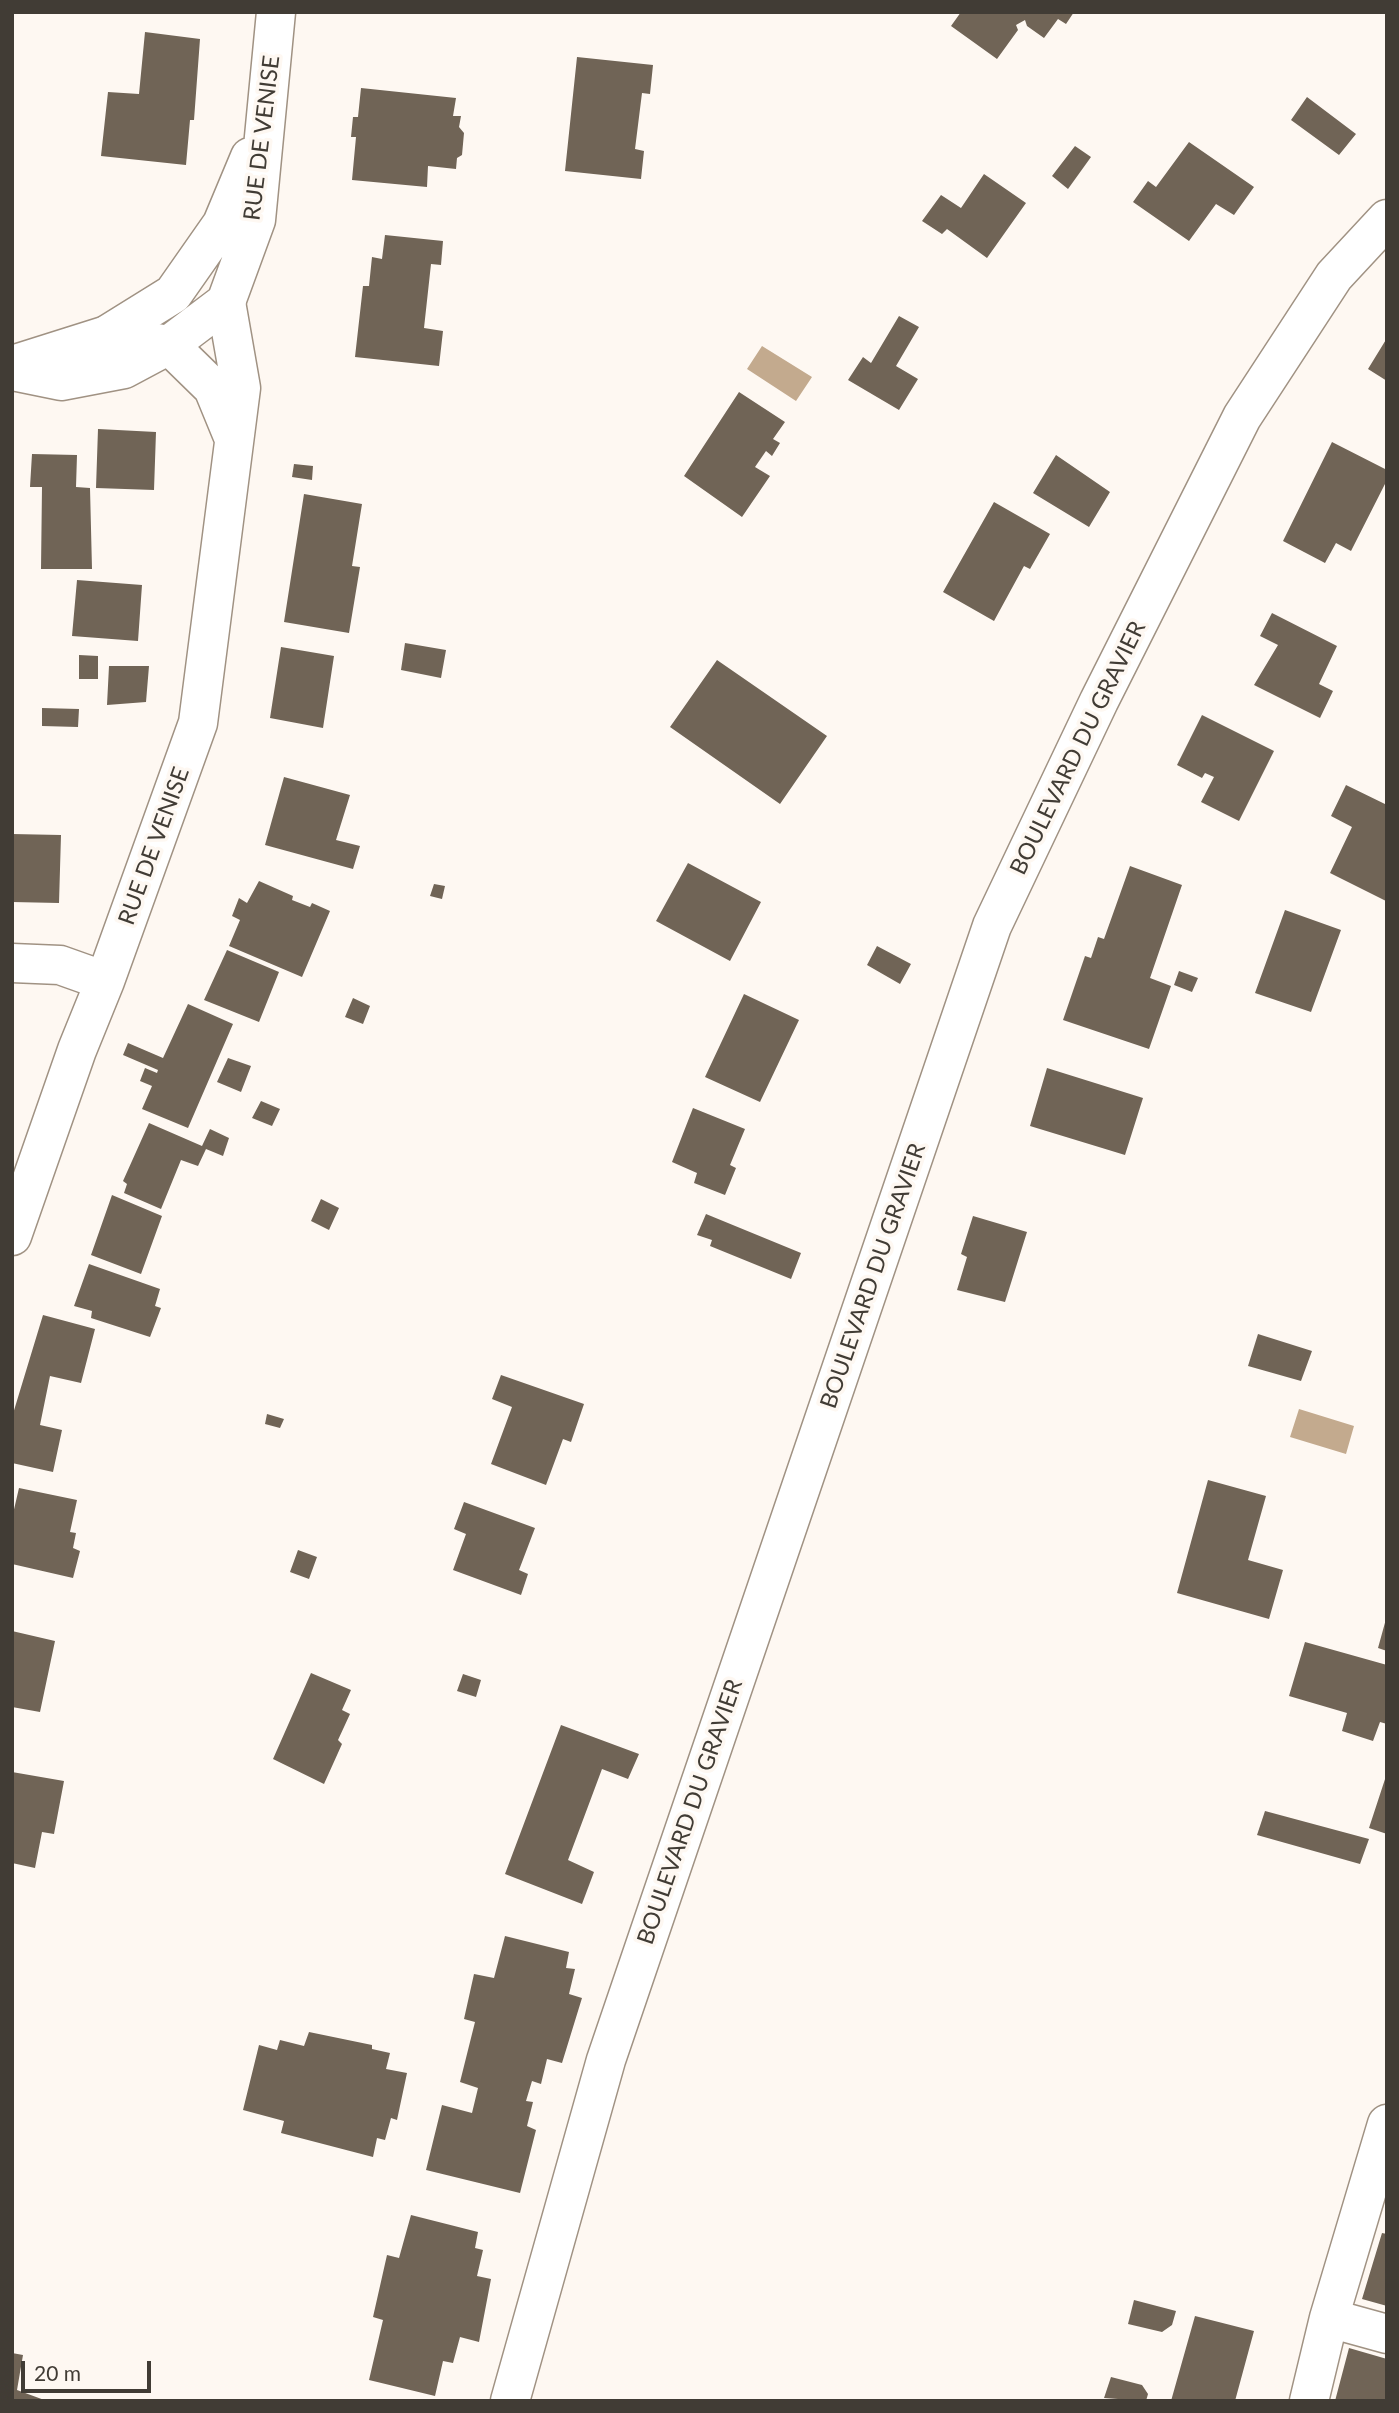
<!DOCTYPE html>
<html>
<head>
<meta charset="utf-8">
<style>
	body { margin:0 }
	#map { position:relative; width:1399px; height:2413px; overflow:hidden; background:#fef8f2; font-family:Lato,sans-serif }
	canvas { display:block }
	.frame { position:absolute; inset:0; border:14px solid #413c35; pointer-events:none }
	.scale { position:absolute; left:21px; top:2361px; width:130px; height:32px; box-sizing:border-box; border:4px solid #413c35; border-top:0; padding-left:9px; font-size:21px; line-height:24px; white-space:nowrap; color:#413c35; -webkit-text-stroke:5px #fef8f2; paint-order:stroke }
</style>
</head>
<body>
<div id="map">
<canvas width="1399" height="2413"></canvas>
<div class="frame"></div>
<div class="scale">20 m</div>
</div>
<script>
const c = document.querySelector('canvas').getContext('2d');
c.lineJoin = 'round';
function fillPath(path, color) {
  c.fillStyle = color;
  c.fill(path, 'evenodd');
}
function strokePath(path, color, width, dash) {
  c.strokeStyle = color;
  c.lineWidth = width;
  c.lineCap = dash ? 'butt' : 'round';
  c.setLineDash(dash || []);
  c.stroke(path);
}
function write(font, color, halo, rows, align = 'center') {
  c.font = font + ' Lato,sans-serif';
  c.lineWidth = 7;
  c.setLineDash([]);
  c.textBaseline = 'middle';
  c.strokeStyle = halo;
  c.fillStyle = color;
  for (const [text, x, y, turn = 0] of rows) {
    c.save();
    c.translate(x, y);
    c.rotate((+turn || 0) * Math.PI / 180);
    c.textAlign = isNaN(turn) ? turn : align;
    if (halo) c.strokeText(text, 0, 0);
    c.fillText(text, 0, 0);
    c.restore();
  }
}
const water = new Path2D(`
	M762,346L812,377L796,401L747,369Z
	M1299,1409L1354,1426L1346,1454L1290,1437Z`);
const building = new Path2D(`
	M961,12H1074L1066,24L1058,19L1044,38L1027,26L1025,20L1016,25L1018,30L997,59L951,26Z
	M145,32L200,39L194,120H190L186,165L101,156L108,92L139,94Z
	M577,57L653,65L650,94L642,93L635,149L644,151L641,179L565,171Z
	M361,88L456,98L453,116H461L459,127L464,133L462,155L457,158L456,169L428,166L427,187L352,180L356,137H351L353,117H358Z
	M1307,97L1356,134L1339,155L1291,120Z
	M1189,142L1254,187L1234,215L1216,204L1189,241L1133,202L1148,181L1156,187Z
	M1075,146L1091,157L1068,189L1052,176Z
	M984,174L1026,203L987,258L947,229L942,234L922,221L941,195L961,208Z
	M385,235L443,241L441,265L431,264L424,328L443,331L439,366L355,357L363,286H369L372,257L382,259Z
	M899,316L919,327L896,366L918,379L899,410L848,380L863,357L871,363Z
	M1387,338V381L1368,369Z
	M739,392L785,422L773,439L780,443L772,456L766,451L755,467L770,476L742,517L684,476Z
	M98,429L156,432L154,490L96,488Z
	M1332,442L1387,470V480L1351,551L1336,543L1325,563L1283,541Z
	M32,454L77,455L76,487L90,488L92,569H41L42,487H30Z
	M1056,455L1110,492L1089,527L1033,493Z
	M294,464L313,466L312,480L292,477Z
	M304,494L362,504L352,566L360,567L349,633L284,622Z
	M994,502L1050,534L1030,569L1024,566L994,621L943,592Z
	M77,580L142,585L138,641L72,636Z
	M1272,613L1337,646L1319,684L1333,691L1320,718L1254,685L1278,645L1260,636Z
	M405,643L446,650L441,678L401,670Z
	M281,647L334,656L323,728L270,718Z
	M79,655L98,656V679H79Z
	M717,660L827,736L780,804L670,727Z
	M109,666H149L146,702L107,705Z
	M42,708L79,709L78,727L42,726Z
	M1202,715L1274,751L1239,821L1201,802L1214,777L1205,773L1202,778L1177,765Z
	M284,777L350,795L336,840L360,846L353,869L265,845Z
	M1346,785L1387,805L1386,901L1330,873L1352,827L1331,816Z
	M12,834L61,835L59,903L12,902Z
	M688,863L761,902L730,961L656,921Z
	M1130,866L1182,885L1150,978L1171,986L1149,1049L1063,1020L1085,956L1091,958L1098,937L1104,939Z
	M259,881L293,896L292,900L310,907L312,903L330,911L302,977L229,946L240,920L232,916L239,898L247,903Z
	M434,884L445,886L442,899L430,896Z
	M1285,910L1341,930L1311,1012L1255,993Z
	M877,946L911,964L900,984L867,965Z
	M227,950L279,972L259,1022L204,1000Z
	M1179,971L1198,978L1192,992L1174,985Z
	M744,994L799,1020L760,1102L705,1077Z
	M353,998L370,1006L363,1024L345,1017Z
	M188,1004L233,1024L188,1128L142,1109L152,1086L140,1081L145,1068L157,1073L158,1070L123,1055L128,1043L163,1058Z
	M228,1058L251,1066L241,1092L217,1082Z
	M1047,1068L1143,1098L1125,1155L1030,1126Z
	M261,1101L280,1109L272,1126L252,1118Z
	M693,1108L745,1129L730,1165L736,1168L725,1195L694,1183L697,1173L672,1162Z
	M149,1123L202,1146L210,1129L229,1138L223,1156L206,1149L198,1166L181,1160L161,1209L124,1193L127,1184L123,1181Z
	M112,1195L162,1216L141,1274L91,1255Z
	M321,1199L339,1208L329,1230L311,1221Z
	M706,1214L801,1253L791,1279L710,1246L712,1240L697,1235Z
	M973,1216L1027,1232L1005,1302L957,1290L967,1257L961,1254Z
	M89,1264L160,1289L155,1306L161,1308L150,1337L91,1318L92,1311L74,1306Z
	M43,1315L95,1329L81,1383L50,1376L40,1425L62,1430L53,1472L12,1463V1417Z
	M1258,1334L1312,1351L1301,1381L1248,1366Z
	M501,1375L584,1404L571,1442L563,1439L546,1485L491,1464L512,1407L492,1399Z
	M267,1414L284,1419L280,1428L265,1424Z
	M1208,1480L1266,1496L1248,1560L1283,1570L1269,1619L1177,1593Z
	M19,1488L77,1500L70,1532L76,1533L73,1548L80,1551L73,1578L12,1564V1518Z
	M464,1502L535,1528L519,1570L528,1574L521,1595L453,1570L466,1534L454,1529Z
	M298,1550L317,1557L309,1579L290,1572Z
	M1386,1619H1387V1651L1378,1648Z
	M12,1631L55,1641L40,1712L12,1707Z
	M1305,1642L1387,1665V1724L1380,1722L1373,1741L1342,1731L1347,1713L1289,1696Z
	M311,1673L351,1690L342,1710L350,1714L338,1740L342,1744L324,1784L273,1759Z
	M463,1674L481,1680L476,1697L457,1691Z
	M561,1725L639,1754L628,1779L602,1769L568,1860L594,1872L582,1904L505,1874Z
	M12,1772L64,1781L54,1834L42,1832L35,1868L12,1863Z
	M1387,1773V1834L1369,1828Z
	M1265,1811L1369,1839L1360,1864L1257,1835Z
	M505,1936L569,1952L566,1968L575,1969L569,1994L582,1998L562,2063L547,2059L541,2084L532,2081L526,2101L533,2102L527,2126L536,2130L520,2193L426,2170L442,2105L472,2113L478,2088L460,2082L475,2022L464,2019L474,1974L494,1978Z
	M309,2032L372,2045V2049L390,2053L386,2069L407,2073L397,2120L391,2118L385,2140L377,2138L373,2157L281,2133L284,2121L243,2110L259,2045L277,2050L280,2040L304,2046Z
	M411,2215L478,2232L475,2248L483,2250L477,2276L491,2279L479,2342L460,2337L453,2363L443,2361L435,2396L369,2380L383,2320L373,2317L387,2255L399,2258Z
	M1382,2233L1387,2234V2306L1362,2299Z
	M1134,2300L1176,2311L1172,2325L1162,2332L1128,2324Z
	M1195,2316L1254,2331L1235,2401H1171Z
	M1349,2348L1387,2359V2401H1335Z
	M12,2353L23,2355L17,2390L47,2401H12Z
	M1111,2377L1142,2385L1148,2394L1146,2401L1104,2398Z`);
const street = new Path2D(`
	M107,335L169,345L213,388L234,439
	M12,963L60,965L105,981
	M12,1236L77,1050L105,981L198,723L241,388L226,302
	M1329,2318L1387,2334
	M510,2401L606,2060L992,926L1099,701L1242,417L1334,276L1387,219
	M1309,2401L1329,2318L1387,2124`);
const secondary = new Path2D(`
	M12,365L107,335L173,294L222,224L250,157
	M12,371L61,381L124,369L169,345L226,302L256,220L276,12`);
const streetNames = [
	["RUE DE VENISE",262,138,-83],
	["BOULEVARD DU GRAVIER",1078,748,-64],
	["RUE DE VENISE",154,846,-70],
	["BOULEVARD DU GRAVIER",873,1276,-71],
	["BOULEVARD DU GRAVIER",690,1812,-71]
];
fillPath(water, '#c3aa8e');
fillPath(building, '#706456');
strokePath(street, '#a09283', 41);
strokePath(secondary, '#a09283', 41);
strokePath(street, '#fff', 38);
strokePath(secondary, '#fff', 38);
write('23px', '#413c35', '#fef8f2', streetNames);
</script>
</body>
</html>
